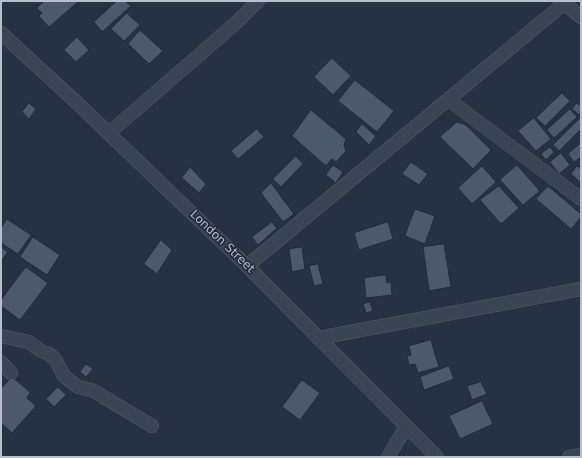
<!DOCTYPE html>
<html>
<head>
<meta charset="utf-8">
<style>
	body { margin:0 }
	#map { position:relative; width:582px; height:458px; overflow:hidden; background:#263143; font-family:"DejaVu Sans",sans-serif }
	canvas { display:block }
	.frame { position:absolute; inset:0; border:2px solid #b7bfcc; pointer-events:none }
</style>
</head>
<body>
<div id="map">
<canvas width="582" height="458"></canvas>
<div class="frame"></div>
</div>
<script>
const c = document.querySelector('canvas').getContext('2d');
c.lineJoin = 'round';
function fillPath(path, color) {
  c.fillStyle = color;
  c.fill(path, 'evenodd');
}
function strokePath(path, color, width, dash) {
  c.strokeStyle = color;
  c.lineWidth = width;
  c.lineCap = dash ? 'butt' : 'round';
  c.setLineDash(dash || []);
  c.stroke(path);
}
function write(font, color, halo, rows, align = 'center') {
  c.font = font + ' "DejaVu Sans",sans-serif';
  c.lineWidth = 3;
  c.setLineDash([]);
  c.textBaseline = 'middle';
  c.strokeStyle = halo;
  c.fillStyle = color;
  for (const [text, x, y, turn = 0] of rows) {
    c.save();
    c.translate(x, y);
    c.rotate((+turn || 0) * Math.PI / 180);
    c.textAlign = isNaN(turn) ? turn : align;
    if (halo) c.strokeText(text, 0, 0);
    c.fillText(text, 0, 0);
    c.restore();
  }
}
const building = new Path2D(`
	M42,1H79L49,27L39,16L42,13L37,8L43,2Z
	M117,1H125L131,6L102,32L94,22Z
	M127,13L140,25L124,41L111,29Z
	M140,30L163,51L149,64L128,44Z
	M77,37L89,50L76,62L64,50Z
	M332,58L351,76L333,95L314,77Z
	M355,80L394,111L377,132L338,101Z
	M562,93L570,101L545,126L536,118Z
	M29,103L36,109L29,119L22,112Z
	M577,103L581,106V112L579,115L572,109Z
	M570,109L577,117L554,138L547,130Z
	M311,110L346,139L344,145L346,151L336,162L332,159L326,166L292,136Z
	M581,117V129L559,151L553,145Z
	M534,118L551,139L536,151L518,131Z
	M457,122L466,125L491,150L473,169L440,137Z
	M362,124L376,136L369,145L356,132Z
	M257,129L264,137L238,159L231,151Z
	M581,143V157L574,162L568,154Z
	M550,147L554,152L546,160L541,154Z
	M561,153L570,165L559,174L550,162Z
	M296,156L303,164L281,187L273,179Z
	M411,162L428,174L419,185L402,174Z
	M333,165L343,172L336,183L326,175Z
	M517,165L540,191L523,205L500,180Z
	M482,166L496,182L472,204L458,188Z
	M577,166L581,169V183L571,174Z
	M190,167L206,184L199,193L182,178Z
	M271,183L294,214L283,222L261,193Z
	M499,186L519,208L501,224L480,200Z
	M548,186L581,214V217L571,229L536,199Z
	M415,209L435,216L425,244L405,236Z
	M7,219L31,235L18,254L1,243V228Z
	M272,222L277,228L258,245L252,237Z
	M388,222L393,239L359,250L354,233Z
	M33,237L60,255L47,275L20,257Z
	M161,240L172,250L157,274L144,264Z
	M444,244L451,287L429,291L423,247Z
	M1,247L8,252L1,261Z
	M302,247L305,269L292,272L289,249Z
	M318,264L323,284L314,286L309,266Z
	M26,267L48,283L20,320L1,306V300Z
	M386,275L387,283L391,282L392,295L366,298L364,278Z
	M370,302L373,311L366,313L363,304Z
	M431,340L439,367L418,373L415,364L409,365L407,356L411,355L409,346Z
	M86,364L93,369L86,377L80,372Z
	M449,366L454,379L424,390L420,377Z
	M12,377L30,392L27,398L36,406L12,433L1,423V389Z
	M302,380L320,393L300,420L282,407Z
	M481,382L487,394L472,400L467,386Z
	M58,387L66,395L54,407L46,399Z
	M482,401L493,424L460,439L449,416Z`);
const minor = new Path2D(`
	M564,3L581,17
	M1,33L76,102L247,266L437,457
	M449,100L581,199
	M109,133L236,23L258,1
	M247,266L567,1
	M1,336L29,342L41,351L49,354L55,359L64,376L78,387L92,390L152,426
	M318,338L581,289
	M1,362L11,373
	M388,457L406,427
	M569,457L581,455`);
const streetNames = [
	["London Street",222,242,44]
];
fillPath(building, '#4c586c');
strokePath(building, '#212b39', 1);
strokePath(minor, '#555f6c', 14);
strokePath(minor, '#3a4452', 13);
write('12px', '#b7bfcc', '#1f2938', streetNames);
</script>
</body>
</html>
